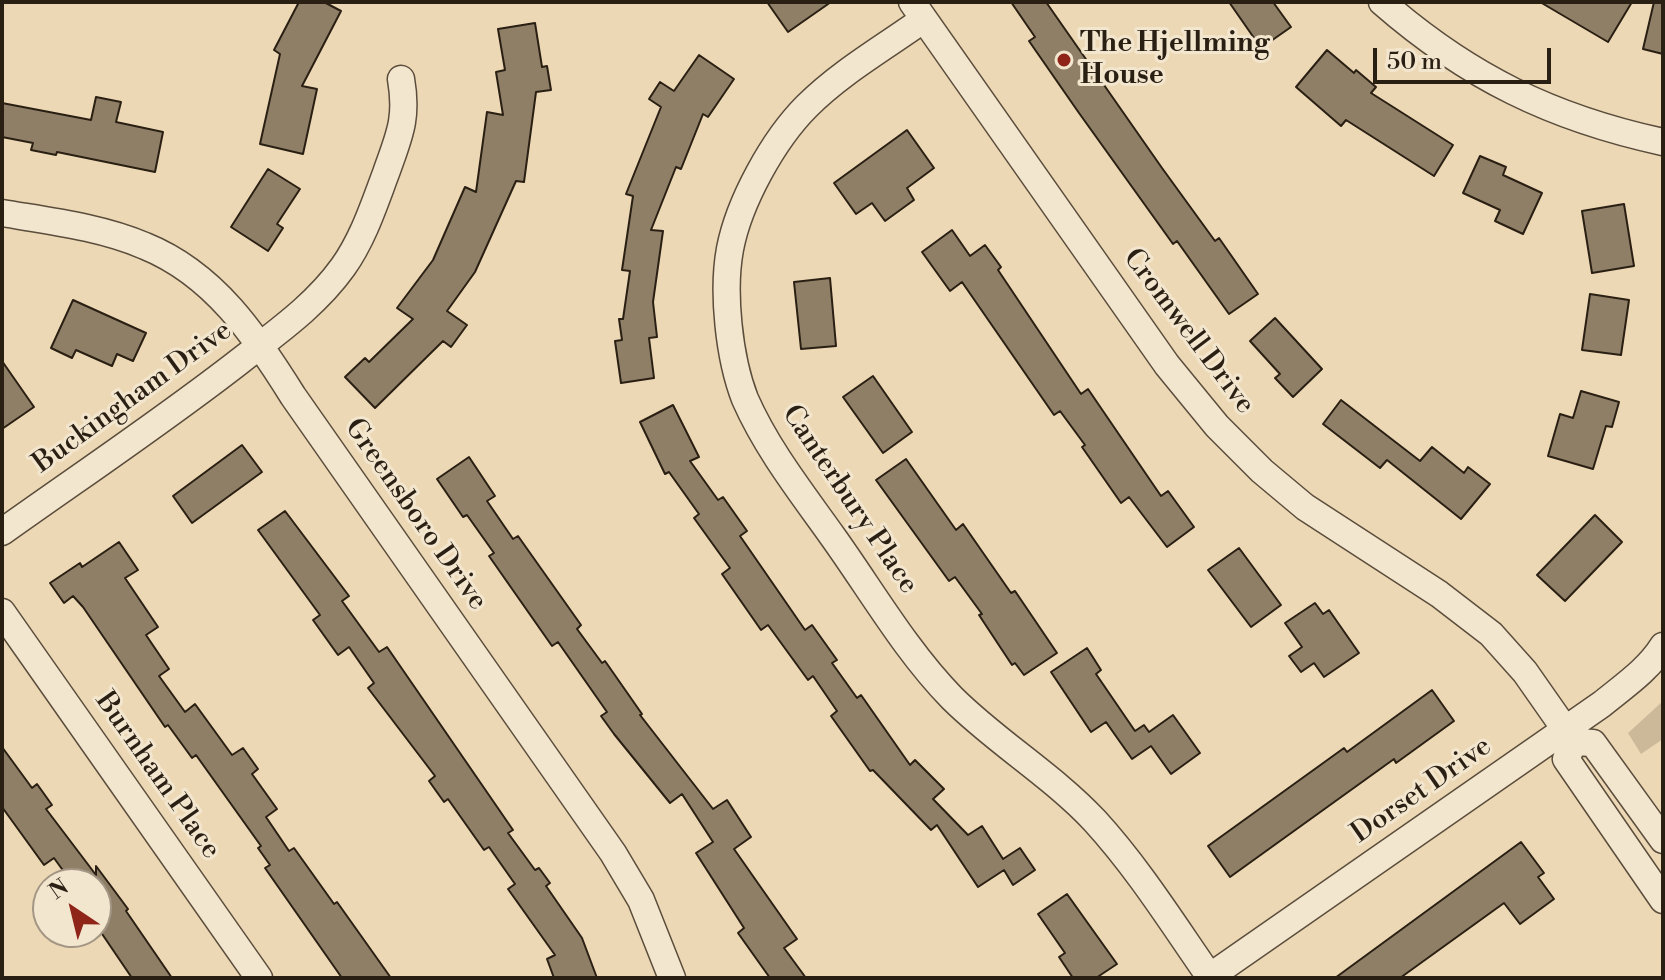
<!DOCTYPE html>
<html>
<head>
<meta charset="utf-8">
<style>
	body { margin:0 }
	#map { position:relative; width:1665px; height:980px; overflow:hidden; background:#edd8b5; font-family:"Libre Bodoni",serif }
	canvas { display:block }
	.frame { position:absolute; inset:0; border:4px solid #2a1f13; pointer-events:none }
	.north { position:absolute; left:32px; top:868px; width:80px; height:80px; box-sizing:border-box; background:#f3e6cf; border:2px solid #a39684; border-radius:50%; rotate:325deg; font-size:22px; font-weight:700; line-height:32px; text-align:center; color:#2a1f13 }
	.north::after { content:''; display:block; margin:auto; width:28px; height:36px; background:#8f2418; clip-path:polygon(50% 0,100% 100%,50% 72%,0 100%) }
	.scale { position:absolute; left:1373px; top:48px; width:178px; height:36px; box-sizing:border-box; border:4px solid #2a1f13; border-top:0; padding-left:10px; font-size:24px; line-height:28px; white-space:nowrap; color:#2a1f13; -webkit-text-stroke:6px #f3e6cf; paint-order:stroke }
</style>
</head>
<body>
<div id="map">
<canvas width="1665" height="980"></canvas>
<div class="frame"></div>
<div class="north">N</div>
<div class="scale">50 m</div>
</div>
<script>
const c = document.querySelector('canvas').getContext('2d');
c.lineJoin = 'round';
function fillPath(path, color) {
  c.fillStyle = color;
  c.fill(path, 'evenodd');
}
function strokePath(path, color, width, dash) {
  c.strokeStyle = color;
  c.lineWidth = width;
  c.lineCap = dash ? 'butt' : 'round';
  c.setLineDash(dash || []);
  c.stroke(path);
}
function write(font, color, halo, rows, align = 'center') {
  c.font = font + ' "Libre Bodoni",serif';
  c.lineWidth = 6;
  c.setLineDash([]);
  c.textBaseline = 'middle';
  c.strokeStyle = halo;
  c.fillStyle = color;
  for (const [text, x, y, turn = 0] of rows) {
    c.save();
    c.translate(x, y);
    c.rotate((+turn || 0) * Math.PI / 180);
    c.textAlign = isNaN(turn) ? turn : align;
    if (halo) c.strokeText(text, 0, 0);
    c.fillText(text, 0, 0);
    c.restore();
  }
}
const green = new Path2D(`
	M1663,701V739L1641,754L1628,733Z`);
const building = new Path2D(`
	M299,2H324L341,11L302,86L317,89L303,154L260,144L280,54L274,50Z
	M767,2H831L788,32Z
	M1011,2H1046L1162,168L1215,241L1219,238L1258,294L1229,314L1177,241L1173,244L1079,113L1029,41L1035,37Z
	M1229,2H1273L1291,27L1261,48Z
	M1540,2H1632L1608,42Z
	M1654,2H1663V54L1643,49Z
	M535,23L542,67L547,66L551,90L536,92L524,182L516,181L475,272L447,311L467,325L451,347L443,341L375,408L345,377L365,358L369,362L413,319L397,308L433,260L465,187L476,192L487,112L503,115L496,72L505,70L498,29Z
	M1327,50L1354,73L1356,70L1376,87L1371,93L1453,145L1434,176L1346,120L1341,126L1296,87Z
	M699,55L734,79L708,117L703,114L681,169L676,167L651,230L663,231L653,302L657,337L649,338L654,378L621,383L615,341L622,340L619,319H623L630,271L622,270L633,196L626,194L661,107L649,99L660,82L674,91Z
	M96,97L121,102L116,122L163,132L155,172L57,152L56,155L31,150L33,143L2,137V103L91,120Z
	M907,130L934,168L907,188L914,200L885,221L872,203L856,214L834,183Z
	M1480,156L1506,167L1503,175L1542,193L1523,234L1495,221L1500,210L1463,193Z
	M268,169L300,189L277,224L283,228L268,251L231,227Z
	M1624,204L1634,266L1592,273L1582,211Z
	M952,230L970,256L985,245L1001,267L998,270L1081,394L1088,389L1161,496L1168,491L1194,527L1167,547L1129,497L1121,503L1082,447L1085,445L1060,411L1054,415L962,282L950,291L922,252Z
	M830,278L836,346L801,349L794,282Z
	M1590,294L1629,300L1621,355L1582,350Z
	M73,300L146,333L133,361L117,354L112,366L76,350L72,358L51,348Z
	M1275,318L1322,369L1293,397L1275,378L1280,374L1250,341Z
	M2,361L34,407L2,429Z
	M873,376L912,432L883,453L843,397Z
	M1581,391L1619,402L1612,427L1606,426L1593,469L1548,456L1560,414L1573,418Z
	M1341,400L1420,461L1432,447L1464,473L1468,467L1490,484L1461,519L1387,460L1380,468L1323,424Z
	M673,405L699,457L690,461L718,500L723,497L747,531L740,536L805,630L812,625L837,660L832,663L857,698L861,695L910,765L915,760L944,789L933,799L968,835L982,826L1003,859L1020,848L1035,870L1013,885L1004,870L978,887L937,825L931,830L873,770L870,771L831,716L837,711L813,676L808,680L768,625L761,630L722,574L730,568L694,518L699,514L669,472L665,474L640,422Z
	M242,445L262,472L192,523L173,496Z
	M469,457L495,496L487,501L513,539L518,536L581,625L577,629L602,663L605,661L642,714L640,715L713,809L727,800L751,837L734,849L797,939L784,948L806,978H770L738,933L744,928L696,853L713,842L682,794L670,803L614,734L601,716L607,712L558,642L552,646L489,556L494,553L467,515L463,517L437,479Z
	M906,459L956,530L963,524L1011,593L1015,591L1057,653L1024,675L1015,663L1012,665L979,615L982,614L955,577L949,581L876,480Z
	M285,511L349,596L342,601L379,652L387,647L513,830L508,833L535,870L539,868L550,883L546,886L582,938L597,978H554L547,959L555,955L508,889L515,884L489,847L484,850L448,799L444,802L429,781L435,776L368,688L374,683L349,647L338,655L313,620L320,615L258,530Z
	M1595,515L1622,542L1565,601L1537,575Z
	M119,542L138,570L125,578L158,627L146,635L169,669L159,676L185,712L195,704L232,755L243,748L258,769L252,774L277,809L266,817L289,851L294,848L334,904L337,902L391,978H342L265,868L270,865L258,848L261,846L196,755L192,758L168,725L165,727L83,607L73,596L64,603L50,583L80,563L82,567Z
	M1239,548L1281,605L1251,627L1208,570Z
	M1315,603L1323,614L1329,610L1359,653L1324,677L1314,663L1301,672L1289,656L1302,647L1285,623Z
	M1087,648L1101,670L1096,674L1135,731L1144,725L1149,732L1173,715L1200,753L1171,774L1151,746L1132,759L1106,722L1091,732L1051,672Z
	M1432,690L1454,721L1396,763L1394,759L1230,877L1208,846L1344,748L1347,752Z
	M2,747L32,788L37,784L52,805L46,809L96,875V866L128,909L126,911L172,978H132L96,925V884H56L67,876L54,858L44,865L2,807Z
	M1521,842L1544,873L1538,877L1554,899L1520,924L1504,903L1400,978H1335Z
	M1067,894L1117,964L1096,978H1073L1059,957L1065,953L1038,914Z`);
const street = new Path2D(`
	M912,2L1167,365L1217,426L1262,471L1305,507L1439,594L1491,634L1525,672L1574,742L1593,743L1663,840
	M1382,2C1468,77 1552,118 1663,142
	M924,19C885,47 841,72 807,106C773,140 739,202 730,249C722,292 729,358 745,399C767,449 801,492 833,537C871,590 906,651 952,698C996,742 1052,775 1095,821C1138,868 1173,924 1210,977
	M2,213C49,221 101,227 145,246C214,274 255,335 293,396L613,853L641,900L672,978
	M2,532C82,475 163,421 240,361C277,332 315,306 343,267C363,239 374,205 386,173C399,136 408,119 401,79
	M2,612L259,978
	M1574,742L1566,759L1663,900
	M1208,978L1602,704C1624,686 1648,670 1663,646`);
const markers = [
	[1064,60,8,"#8f2418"]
];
const poiNames = [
	["The Hjellming",1080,44],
	["House",1080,76]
];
const streetNames = [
	["Cromwell Drive",1188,332,53],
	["Buckingham Drive",133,398,-36],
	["Canterbury Place",849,500,56],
	["Greensboro Drive",415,515,55],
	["Burnham Place",157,776,55],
	["Dorset Drive",1422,791,-35]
];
fillPath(green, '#ccb999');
fillPath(building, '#8f7f67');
strokePath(building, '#2a1f13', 2);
strokePath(street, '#5b4d3c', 29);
strokePath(street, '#f3e6cf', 26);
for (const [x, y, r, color] of markers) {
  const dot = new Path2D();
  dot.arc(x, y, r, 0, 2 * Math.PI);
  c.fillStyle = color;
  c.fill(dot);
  strokePath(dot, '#f3e6cf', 3);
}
write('bold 28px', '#2a1f13', '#f3e6cf', poiNames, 'left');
write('28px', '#2a1f13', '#f3e6cf', streetNames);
</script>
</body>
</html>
